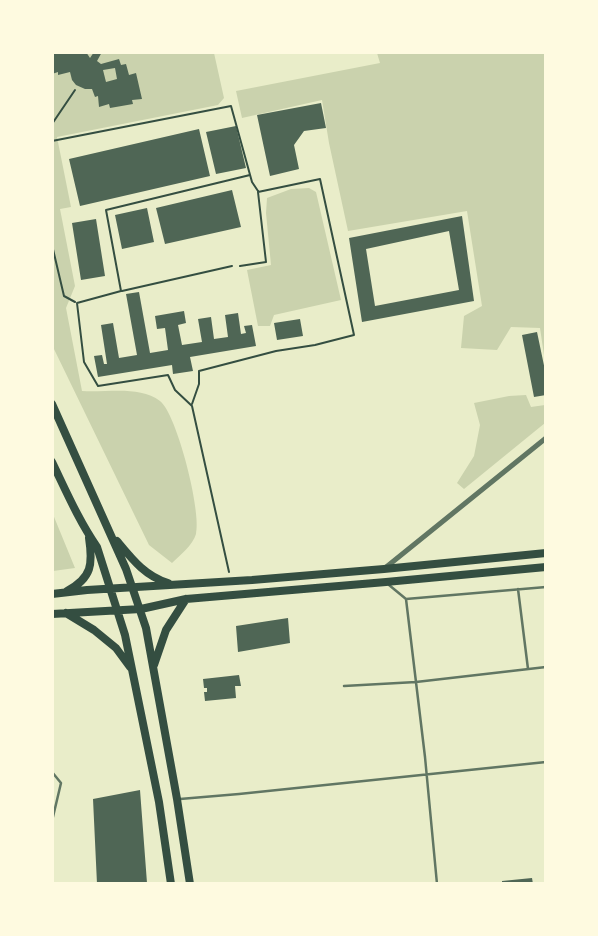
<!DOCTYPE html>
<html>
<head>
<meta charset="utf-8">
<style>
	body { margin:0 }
	#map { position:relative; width:598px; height:936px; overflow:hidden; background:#e9edc9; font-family:"Golos Text",sans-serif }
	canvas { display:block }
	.frame { position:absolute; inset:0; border:54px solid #fefae0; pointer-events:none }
</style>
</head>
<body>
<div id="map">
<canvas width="598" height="936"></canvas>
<div class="frame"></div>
</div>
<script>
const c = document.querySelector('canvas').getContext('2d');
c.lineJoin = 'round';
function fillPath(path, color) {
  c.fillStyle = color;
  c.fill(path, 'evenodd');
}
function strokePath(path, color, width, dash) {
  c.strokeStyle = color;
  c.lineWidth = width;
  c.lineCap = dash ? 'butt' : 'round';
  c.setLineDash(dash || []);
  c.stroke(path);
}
const green = new Path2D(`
	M53,53H214L224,98L218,105L57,137L71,207L60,209L75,286L66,308L82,391C106,393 139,385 160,401C177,414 202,513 196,534C193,545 180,555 172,563L149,545L53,347Z
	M377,53H545V362L540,328L511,327L497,350L461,348L464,316L482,306L467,211L348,231L329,143L322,100L242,118L236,91L380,63Z
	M309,188L316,192L341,300L274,315L270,326H258L247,270L271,265L266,213L267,198L291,189Z
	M526,395L531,407L545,405V423L464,489L457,483L474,456L480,425L474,403L509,396Z
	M52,512L75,568L53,571Z`);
const building = new Path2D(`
	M52,52H86L90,58L94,52H102L97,61L101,64L119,59L121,65L126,64L129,75L136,73L142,99L132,100L133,104L110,108L109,104L99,107L98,96L95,97L92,89H85L76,85L72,80L70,72L58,75V72L52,74ZM115,68L117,79L106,82L103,70Z
	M321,103L326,128L304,131L294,145L299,169L270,176L257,115Z
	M236,126L246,168L216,174L206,132Z
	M199,129L210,176L80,206L69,159Z
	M232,190L241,227L165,244L156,208Z
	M147,208L154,242L122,249L115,215Z
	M462,216L474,301L362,322L349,238ZM449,231L459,290L375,306L366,249Z
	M96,219L105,276L81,280L72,223Z
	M139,292L150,353L168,350L165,328L157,329L155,316L184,311L186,323L178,325L182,345L202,342L198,319L211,317L214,339L228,337L225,315L238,313L241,334L246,333L244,326L252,325L256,346L190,357L193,371L173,374L172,365L98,377L94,356L102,355L104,364H107L101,325L113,323L119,358L137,355L126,294Z
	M300,319L303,336L277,340L274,323Z
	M537,332L546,375V395L534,397L522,335Z
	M288,618L290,643L238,652L236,626Z
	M239,675L241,686H235L236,698L205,701L204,692H207V688H204L203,679Z
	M140,790L147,883L97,884L93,799Z
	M532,878L533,884H502V881Z`);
const path = new Path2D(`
	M52,124L75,90
	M52,141L231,106L252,182L258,191
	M52,245L64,296L75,302
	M122,291L232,266
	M192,404L199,384V371L276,351L315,345L354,335L320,179L258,192L266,262L240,266
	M229,572L192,406L175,390L168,375L98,386L84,362L77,303L121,291L106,210L250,175`);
const service = new Path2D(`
	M389,585L406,599L425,757L437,884
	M518,589L528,669
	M406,599L546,587
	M344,686L416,682L546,667
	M52,772L61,783L52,821
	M180,799L239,794L546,762`);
const minor = new Path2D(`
	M385,568L546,438`);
const primary = new Path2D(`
	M52,404L126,569L146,628L177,799L190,884
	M52,462C66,491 79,521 97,547L125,635L159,802L171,884
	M117,541C132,559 145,576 168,583
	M67,591C92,578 93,564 89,538
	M52,594L87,590L252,580L384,569L546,553
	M66,613L94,630L116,648L130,667
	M52,614L141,609L186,599L386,582L546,567
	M154,665L166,630L186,599`);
fillPath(green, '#cad2ad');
fillPath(building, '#4f6655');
strokePath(path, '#344e41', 2);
strokePath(service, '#617663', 2.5);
strokePath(minor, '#617663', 5);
strokePath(primary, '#344e41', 8);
</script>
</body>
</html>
